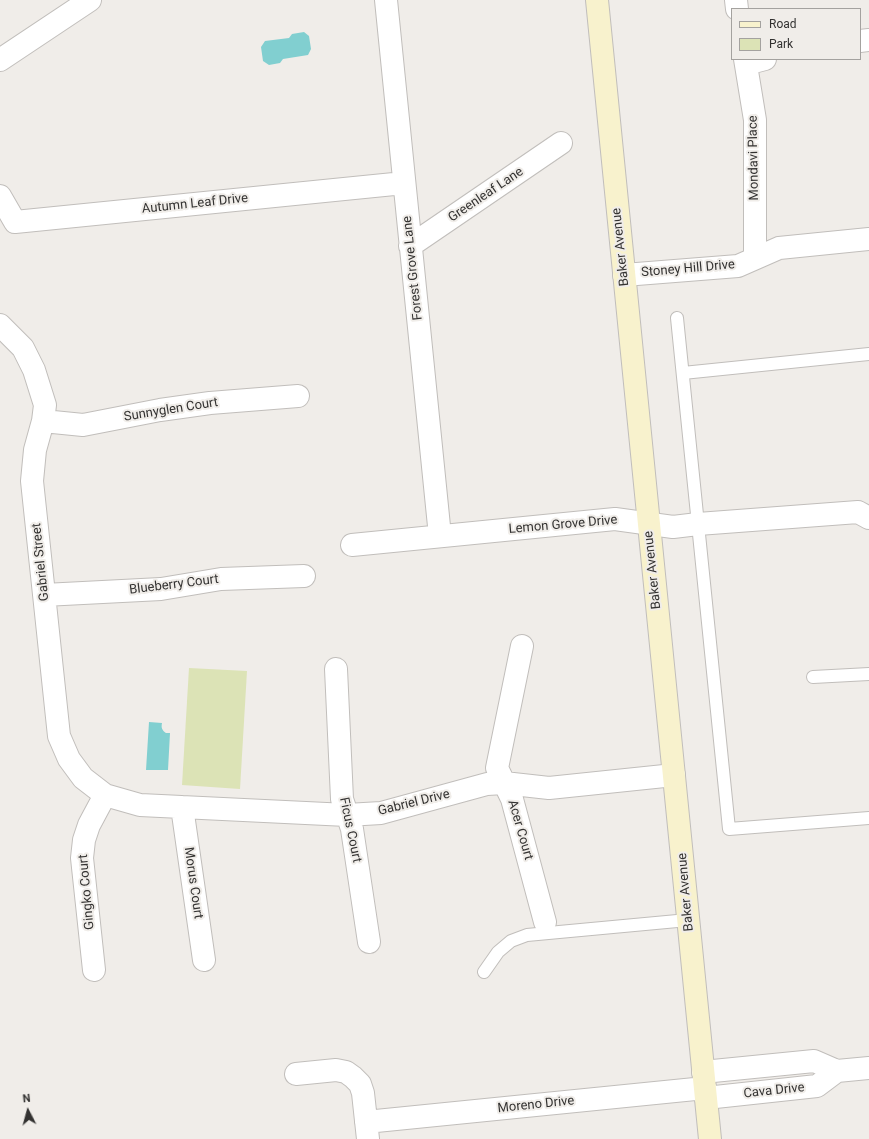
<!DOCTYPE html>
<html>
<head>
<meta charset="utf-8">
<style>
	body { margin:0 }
	#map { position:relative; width:869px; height:1139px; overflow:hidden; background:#f0ede9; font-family:Roboto,sans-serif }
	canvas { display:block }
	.legend { position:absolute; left:731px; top:8px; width:130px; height:52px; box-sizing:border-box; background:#f0ede9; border:1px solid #a4a29f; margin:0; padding:5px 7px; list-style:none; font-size:12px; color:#333231 }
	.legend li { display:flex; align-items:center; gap:8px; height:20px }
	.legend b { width:20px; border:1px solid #a4a29f }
	.north { position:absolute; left:8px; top:1091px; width:40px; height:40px; -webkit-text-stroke:3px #f0ede9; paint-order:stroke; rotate:354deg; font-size:11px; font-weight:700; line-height:16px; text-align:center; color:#333231 }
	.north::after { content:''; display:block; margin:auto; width:14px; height:18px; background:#333231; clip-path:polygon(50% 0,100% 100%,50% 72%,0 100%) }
</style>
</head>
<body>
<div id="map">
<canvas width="869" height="1139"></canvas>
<ul class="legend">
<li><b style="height:5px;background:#f8f2cd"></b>Road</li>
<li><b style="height:11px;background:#dce3b6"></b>Park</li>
</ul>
<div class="north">N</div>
</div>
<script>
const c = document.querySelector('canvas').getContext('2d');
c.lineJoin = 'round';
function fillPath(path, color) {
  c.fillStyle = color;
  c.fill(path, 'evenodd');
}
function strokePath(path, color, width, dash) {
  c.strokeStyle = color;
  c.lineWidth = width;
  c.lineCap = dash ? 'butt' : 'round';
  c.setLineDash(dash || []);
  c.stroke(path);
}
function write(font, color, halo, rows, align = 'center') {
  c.font = font + ' Roboto,sans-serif';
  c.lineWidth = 4;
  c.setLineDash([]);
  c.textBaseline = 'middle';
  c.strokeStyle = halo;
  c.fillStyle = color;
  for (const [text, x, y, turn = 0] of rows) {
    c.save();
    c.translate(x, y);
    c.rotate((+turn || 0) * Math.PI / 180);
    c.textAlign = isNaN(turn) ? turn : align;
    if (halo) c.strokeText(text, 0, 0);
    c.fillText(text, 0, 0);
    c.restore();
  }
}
const green = new Path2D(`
	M189,668L247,671L240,789L182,785Z`);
const water = new Path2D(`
	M304,32L309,36L311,49L308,55L283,59L280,63L269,65L263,61L261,47L265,41L289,38L292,34Z
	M149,722L162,723C161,728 162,730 166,733H170L168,770H146Z`);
const lane = new Path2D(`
	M677,318L729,829L869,818
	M683,373L869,354
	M813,677L869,674
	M484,972L498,952L511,941L527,935L688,920`);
const street = new Path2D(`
	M386,0L440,536
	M736,0L737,9
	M860,41L869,40
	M745,59L755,120V258
	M0,60L90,0
	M746,64L765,59
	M0,196L15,222L404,183
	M410,246L561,143
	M624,275L738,266L779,248L869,239
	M0,325L23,348L34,370L45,405L43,421L35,450L32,481L59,736L69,759L83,778L105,795L140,805L347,815L381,813L487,784L504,783L549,788L674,775
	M43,421L83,425L160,410L210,403L298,396
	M352,545L615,519L673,527L698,524L858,512L869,518
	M44,595L161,589L221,579L304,576
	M522,646L497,768L512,799L545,922
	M336,669L342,799L352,829L369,942
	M182,807L204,960
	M94,970L82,858L84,840L89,825L105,795
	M703,1072L814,1061L837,1071L869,1068
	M296,1074L336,1070L346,1072L353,1077L360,1084L363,1093L368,1139
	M706,1098L817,1086L837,1071
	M366,1122L705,1088`);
const secondary = new Path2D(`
	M597,0L710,1139`);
const streetNames = [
	["Mondavi Place",754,158,-91],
	["Greenleaf Lane",486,195,-34],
	["Autumn Leaf Drive",195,204,-6],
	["Baker Avenue",621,247,-96],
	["Forest Grove Lane",413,268,-96],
	["Stoney Hill Drive",688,269,-5],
	["Sunnyglen Court",171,410,-9],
	["Lemon Grove Drive",563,525,-5],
	["Gabriel Street",41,562,-96],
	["Baker Avenue",653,570,-96],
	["Blueberry Court",174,585,-7],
	["Gabriel Drive",414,803,-14],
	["Ficus Court",350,830,78],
	["Acer Court",520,830,74],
	["Morus Court",193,883,82],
	["Gingko Court",87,892,-95],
	["Baker Avenue",686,892,-95],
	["Cava Drive",774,1091,-6],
	["Moreno Drive",536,1105,-6]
];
fillPath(green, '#dce3b6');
fillPath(water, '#81cfd0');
strokePath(lane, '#c1bebb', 14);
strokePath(street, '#c1bebb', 24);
strokePath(secondary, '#c1bebb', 24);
strokePath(lane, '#fff', 12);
strokePath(street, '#fff', 22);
strokePath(secondary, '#f8f2cd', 22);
write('13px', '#333231', '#f0ede9', streetNames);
</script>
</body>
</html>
